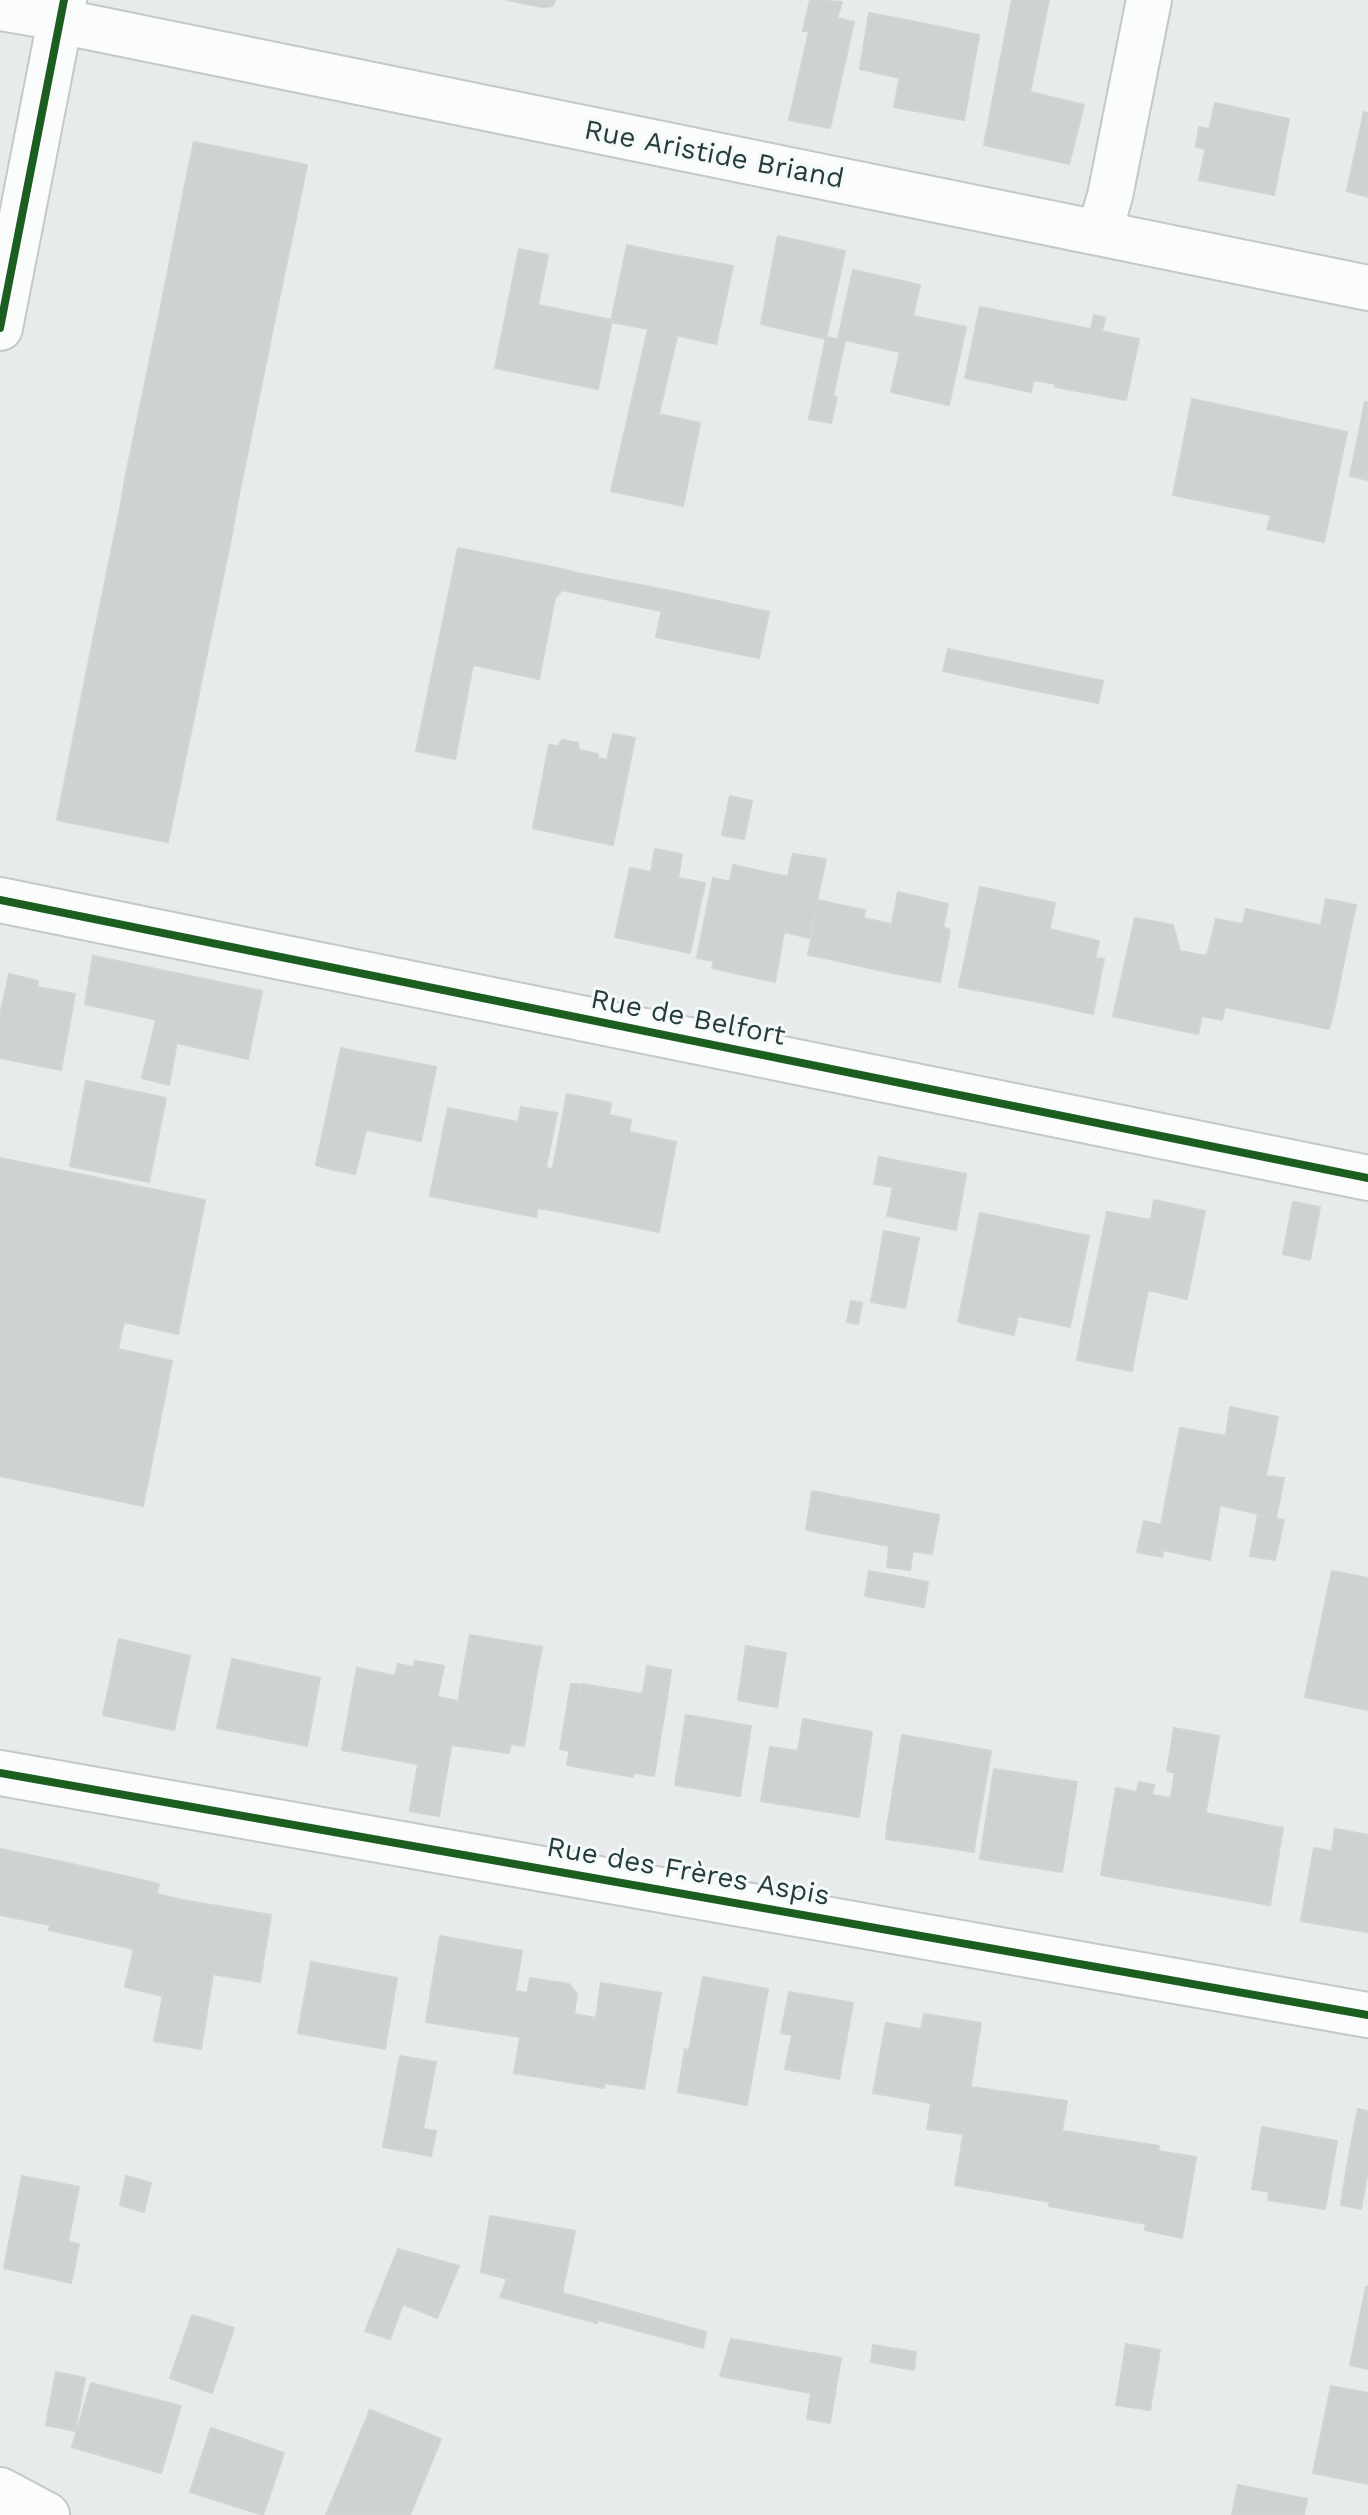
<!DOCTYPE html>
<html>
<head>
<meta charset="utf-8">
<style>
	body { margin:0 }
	canvas { display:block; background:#e7ebeb }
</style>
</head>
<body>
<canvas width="1368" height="2515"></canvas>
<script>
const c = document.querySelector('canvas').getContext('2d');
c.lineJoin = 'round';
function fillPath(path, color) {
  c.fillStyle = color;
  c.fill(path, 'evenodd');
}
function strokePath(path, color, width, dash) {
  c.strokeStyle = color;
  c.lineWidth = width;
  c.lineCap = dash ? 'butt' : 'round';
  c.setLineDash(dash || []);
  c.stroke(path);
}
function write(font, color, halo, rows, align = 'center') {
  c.font = font + ' "Work Sans",sans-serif';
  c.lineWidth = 6;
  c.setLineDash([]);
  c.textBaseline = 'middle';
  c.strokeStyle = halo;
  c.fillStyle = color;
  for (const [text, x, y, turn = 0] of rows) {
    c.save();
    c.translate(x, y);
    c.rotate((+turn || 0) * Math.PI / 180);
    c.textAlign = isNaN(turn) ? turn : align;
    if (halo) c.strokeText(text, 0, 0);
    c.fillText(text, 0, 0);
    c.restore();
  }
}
const building = new Path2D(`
	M507,0H555L553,6L543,7Z
	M810,0L842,2L837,18L854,22L830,128L789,120L809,31H803Z
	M1012,0H1049L1030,92L1084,105L1069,164L984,145Z
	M869,13L911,21L900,78L860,69Z
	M911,21L979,35L964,120L894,107Z
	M1215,103L1289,119L1274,195L1199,180Z
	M1364,112L1368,113V197L1347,191Z
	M1199,127L1210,129L1206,149L1196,147Z
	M194,142L307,165L301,194L188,170Z
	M188,170L301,194L272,333L160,311Z
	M778,236L845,251L826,339L761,324Z
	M627,245L663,253L648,329L611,322Z
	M519,249L548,255L538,305L612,320L598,389L495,368Z
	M663,253L733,266L716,344L661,332L666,310L653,308Z
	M853,270L920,285L913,316L966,327L949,405L891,392L900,352L845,340L833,396L837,397L831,423L809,419L826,337L838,339Z
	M980,307L1046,320L1031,392L965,378Z
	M653,308L666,310L661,332L648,329Z
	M160,311L272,333L266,363L154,340Z
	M1094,315L1105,318L1102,331L1091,329Z
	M1046,320L1139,339L1126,400L1055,387L1056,384L1033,380Z
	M648,329L677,336L659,414L630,408Z
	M154,340L266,363L237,504L125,479Z
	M1192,399L1347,432L1324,542L1267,529L1271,515L1173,495Z
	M1365,402L1368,403V480L1350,476Z
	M630,408L700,423L683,506L611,491Z
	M125,479L237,504L232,534L120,509Z
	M120,509L232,534L203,673L91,650Z
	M458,548L562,569L577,573L555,598L452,578Z
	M577,573L666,590L661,611L562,590Z
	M452,578L484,584L469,664L473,665L455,759L416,751Z
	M484,584L555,598L539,679L469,664Z
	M666,590L769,612L759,658L656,637Z
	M948,649L1026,665L1022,688L943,671Z
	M91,650L203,673L197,703L85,680Z
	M1026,665L1103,681L1098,703L1022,688Z
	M85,680L197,703L168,842L57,820Z
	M613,734L635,738L613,845L578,838L581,822L536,813L549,745L558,746L562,740L578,743L579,750L598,754V758L607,760Z
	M730,796L752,801L744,839L722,835Z
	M536,813L581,822L578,838L533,828Z
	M655,849L682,854L678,878L705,883L690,953L615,937L630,868L651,872Z
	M793,854L826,859L809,938L784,932L775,982L712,968L714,961L697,958L713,878L784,894Z
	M733,865L788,877L784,894L730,882Z
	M980,887L1055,903L1034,1001L959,987Z
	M898,892L948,904L943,927L950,930L940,982L883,971Z
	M1326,899L1356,905L1350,932L1321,926Z
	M819,900L835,904L825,958L808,955Z
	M835,904L865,910L863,918L891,924L883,971L825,958Z
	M1246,909L1350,932L1334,1010L1229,989Z
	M1135,918L1173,925L1180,951L1207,956L1216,919L1243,924L1222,1020L1202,1016L1198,1034L1113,1016Z
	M1049,929L1099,941L1095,958L1104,959L1093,1014L1034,1001Z
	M93,956L190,976L180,1025L85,1004Z
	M9,974L38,981L37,987L75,994L61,1070L0,1058V1016Z
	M190,976L262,991L248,1059L177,1043Z
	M1229,989L1334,1010L1329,1029L1225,1007Z
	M156,1020L180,1025L169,1085L142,1078Z
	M341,1048L354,1051L330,1169L316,1165Z
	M354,1051L436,1067L421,1141L366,1130L355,1174L330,1169Z
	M86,1081L166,1098L149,1182L70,1166Z
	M567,1094L611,1103L609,1115L631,1120L629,1132L676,1142L659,1232L561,1212L569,1171L553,1168Z
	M521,1107L557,1113L536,1217L430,1196L448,1108L518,1122Z
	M879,1157L966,1174L956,1230L887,1216L893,1187L874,1184Z
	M0,1158L205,1200L178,1334L124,1322L118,1349L172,1361L143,1506L0,1476Z
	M546,1168L569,1171L561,1212L538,1208Z
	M1154,1200L1205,1211L1187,1299L1148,1290L1137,1344L1082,1333L1107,1212L1151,1220Z
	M1293,1202L1320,1207L1310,1260L1283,1254Z
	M980,1213L1089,1236L1070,1327L1018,1316L1014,1335L958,1322Z
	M884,1231L919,1238L905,1308L871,1302Z
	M851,1301L862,1303L858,1324L847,1322Z
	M1082,1333L1137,1344L1132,1371L1077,1360Z
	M1230,1407L1278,1417L1258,1514L1220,1505L1210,1560L1163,1550L1162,1557L1137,1552L1144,1521L1161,1525L1180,1428L1226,1436Z
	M1266,1476L1284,1478L1276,1518L1258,1515Z
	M812,1491L939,1515L932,1554L913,1551L910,1570L887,1567L889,1546L806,1530Z
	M1258,1515L1284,1520L1275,1560L1250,1556Z
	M869,1571L928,1582L924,1607L865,1596Z
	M1332,1571L1368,1578V1710L1305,1697Z
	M470,1635L542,1647L536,1677L464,1666Z
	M119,1639L190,1656L174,1730L103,1715Z
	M746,1646L786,1653L777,1707L738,1700Z
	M232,1659L320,1678L307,1746L217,1728Z
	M415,1661L444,1666L440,1685L412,1679Z
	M398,1664L414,1667L412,1679L440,1685L437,1697L459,1701L439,1816L410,1811L418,1764L342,1750L357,1668L395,1676Z
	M464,1666L536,1677L524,1746L453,1735Z
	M647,1666L671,1670L667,1698L643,1693Z
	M571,1684L581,1685L569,1751L560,1749Z
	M582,1684L667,1698L654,1776L634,1773L633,1777L567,1765Z
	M686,1715L751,1726L740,1796L675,1785Z
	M803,1719L872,1732L859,1817L761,1801L770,1747L798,1751Z
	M1174,1728L1219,1736L1192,1891L1101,1875L1116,1788L1137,1792L1139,1782L1154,1785L1152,1795L1171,1798L1175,1773L1167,1771Z
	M453,1735L511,1744L509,1753L451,1745Z
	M902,1735L991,1751L975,1842L887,1828Z
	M994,1769L1077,1782L1062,1872L980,1859Z
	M1205,1813L1283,1828L1270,1905L1192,1891Z
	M887,1828L938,1835L936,1846L886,1839Z
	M1335,1829L1368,1835V1858L1332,1851Z
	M938,1835L975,1842L974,1852L936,1846Z
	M1314,1848L1368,1858V1932L1301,1921Z
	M0,1849L63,1862L50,1925L0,1915Z
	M63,1862L159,1884L157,1894L182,1900L163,1996L125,1987L134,1949L49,1930Z
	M182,1900L271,1915L260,1982L213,1974L201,2049L154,2041Z
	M440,1936L522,1951L515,1991L527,1993L520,2037L426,2022Z
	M311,1962L397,1978L385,2049L298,2033Z
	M703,1977L768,1989L747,2105L678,2092L685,2049L689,2051Z
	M530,1978L569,1984L577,1994L574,2014L596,2018L601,1983L661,1993L644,2089L604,2083V2088L514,2073Z
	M789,1992L853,2003L839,2079L785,2069L792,2035L781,2033Z
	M924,2014L981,2023L963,2134L927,2129L931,2103L873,2093L886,2023L921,2029Z
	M400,2056L436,2062L423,2129L436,2131L431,2156L383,2147Z
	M971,2087L1067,2101L1050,2202L955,2185Z
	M1358,2109L1368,2111V2170L1347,2166Z
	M1262,2127L1337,2141L1325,2209L1268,2200L1269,2192L1252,2189Z
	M1062,2131L1159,2146L1146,2224L1049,2206Z
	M1158,2151L1196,2157L1182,2238L1145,2230Z
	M1347,2166L1368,2170L1361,2209L1341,2205Z
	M22,2176L79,2187L68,2242L79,2244L71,2283L4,2268Z
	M126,2176L151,2183L144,2212L120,2205Z
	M490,2216L575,2231L562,2293L481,2272Z
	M398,2249L459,2266L437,2318L403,2304L390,2339L365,2331Z
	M507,2279L562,2293L604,2304L597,2323L500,2297Z
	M1366,2287H1368V2369L1350,2365Z
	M604,2304L706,2332L703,2348L598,2320Z
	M192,2315L234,2328L212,2393L170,2378Z
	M731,2339L841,2358L830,2423L807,2419L811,2393L720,2376Z
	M1126,2344L1160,2350L1150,2410L1116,2405Z
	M873,2345L916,2352L914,2370L871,2362Z
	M56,2372L85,2378L75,2431L46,2425Z
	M91,2383L181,2406L161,2473L72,2447Z
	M1331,2386L1368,2393V2484L1313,2473Z
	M370,2410L441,2439L410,2515H326Z
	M211,2428L284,2453L263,2515L190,2492Z
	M1238,2485L1307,2499L1304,2515H1232Z`);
const lane = new Path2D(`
	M0,11L59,21`);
const street = new Path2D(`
	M59,21L1368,288
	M1099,233L1110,196L1149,0
	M0,328L64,0
	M0,900L1368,1178
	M0,1773L1368,2015
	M0,2490L47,2515`);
const cycleway = new Path2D(`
	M0,328L64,0
	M0,900L1368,1178
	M0,1773L1368,2015`);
const streetNames = [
	["Rue Aristide Briand",714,155,11],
	["Rue de Belfort",688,1018,11],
	["Rue des Frères Aspis",688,1872,10]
];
fillPath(building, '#ced2d2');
strokePath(building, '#d0d4d4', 2);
strokePath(lane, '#c4c8c8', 42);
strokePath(street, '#c4c8c8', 48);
strokePath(lane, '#fbfcfc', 38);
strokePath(street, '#fbfcfc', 44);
strokePath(cycleway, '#1b5e20', 8);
write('28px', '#253c3e', '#f5faf9', streetNames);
</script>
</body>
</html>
